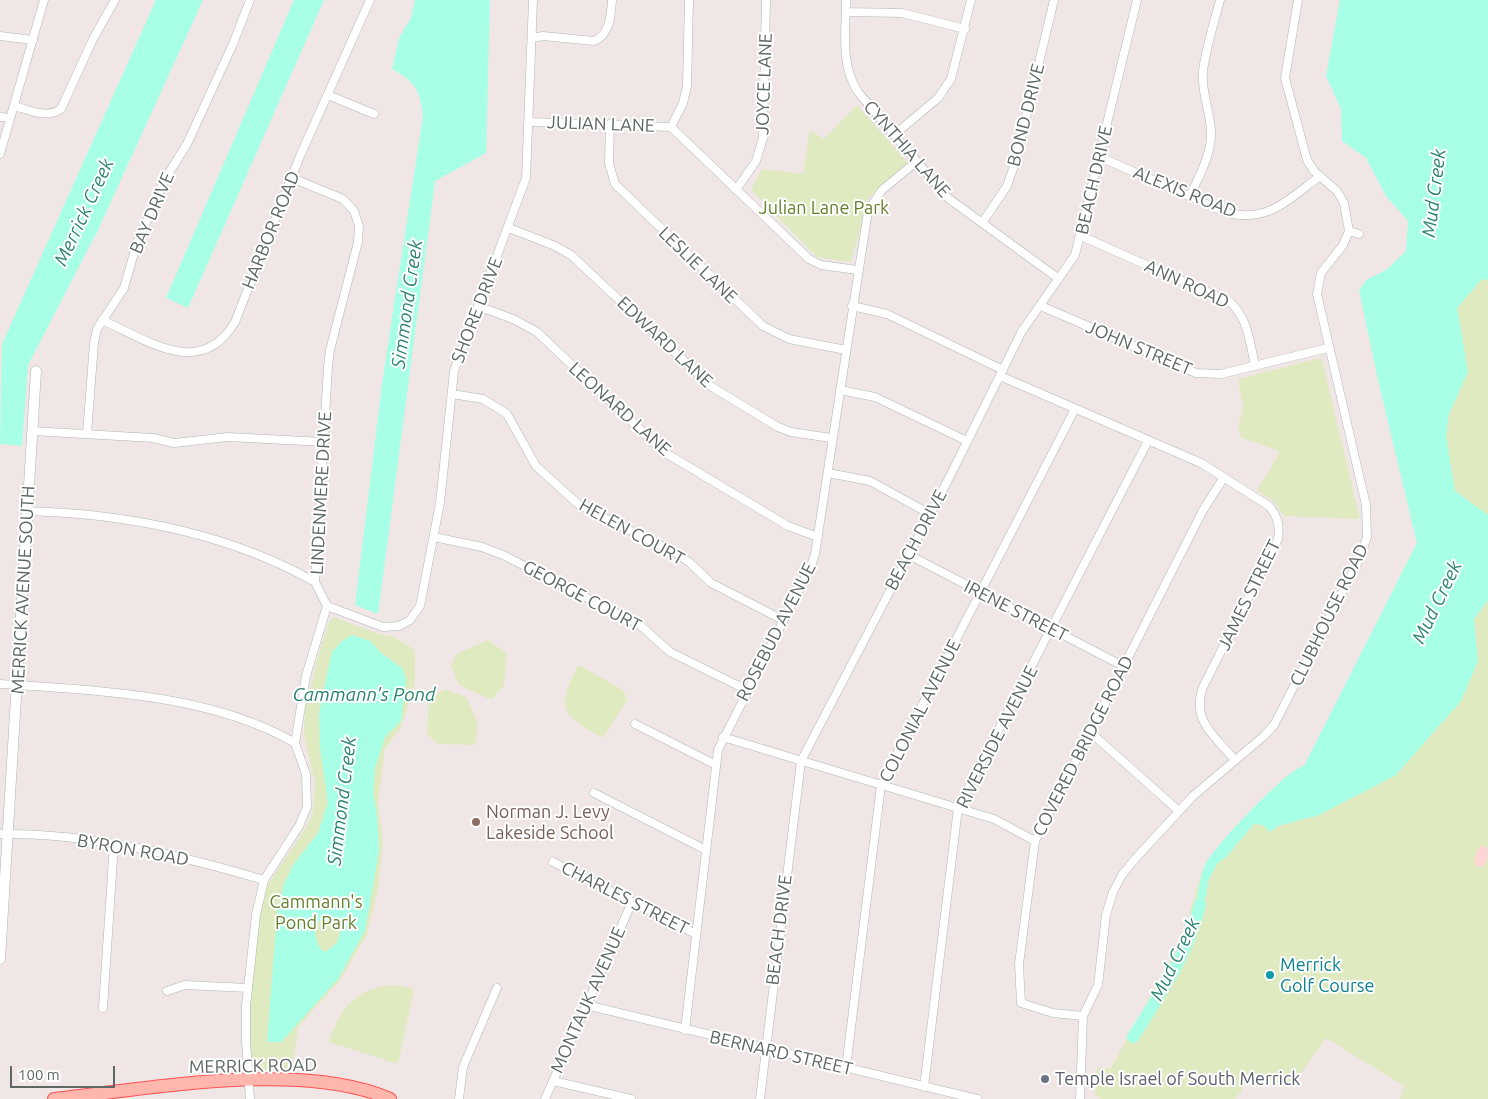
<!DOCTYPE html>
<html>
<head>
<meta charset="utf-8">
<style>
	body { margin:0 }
	#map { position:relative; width:1488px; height:1099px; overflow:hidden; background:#f1e6e6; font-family:Ubuntu,sans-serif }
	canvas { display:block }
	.scale { position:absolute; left:10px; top:1066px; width:105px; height:22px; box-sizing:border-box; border:2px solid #5d6766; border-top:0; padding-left:6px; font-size:15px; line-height:18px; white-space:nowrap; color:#5d6766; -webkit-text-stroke:4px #fff; paint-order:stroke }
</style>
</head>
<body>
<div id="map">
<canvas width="1488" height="1099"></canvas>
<div class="scale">100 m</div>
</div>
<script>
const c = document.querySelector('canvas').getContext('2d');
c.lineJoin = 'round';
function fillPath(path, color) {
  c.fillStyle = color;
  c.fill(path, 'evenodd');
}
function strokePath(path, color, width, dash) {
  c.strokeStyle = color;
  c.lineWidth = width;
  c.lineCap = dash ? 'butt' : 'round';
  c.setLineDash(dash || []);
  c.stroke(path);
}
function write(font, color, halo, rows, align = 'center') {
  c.font = font + ' Ubuntu,sans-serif';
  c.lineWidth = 4;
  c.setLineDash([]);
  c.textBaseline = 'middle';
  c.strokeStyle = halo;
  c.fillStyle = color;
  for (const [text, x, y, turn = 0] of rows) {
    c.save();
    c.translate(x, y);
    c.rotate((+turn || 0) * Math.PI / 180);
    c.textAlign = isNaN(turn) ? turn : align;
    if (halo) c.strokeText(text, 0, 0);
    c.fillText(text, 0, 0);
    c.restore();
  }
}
const green = new Path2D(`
	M857,105L908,163L868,198L851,262L817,257L751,190L762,169L803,174L810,130L824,139Z
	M1482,279L1488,280V515L1455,491L1446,436L1449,414L1468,372L1457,308Z
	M1320,358L1322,360L1360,519L1284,516L1275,502L1257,490L1279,454L1277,450L1241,438L1238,428L1243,409L1238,379Z
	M1488,600V1099H1400L1404,1086L1326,1038L1293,1085L1250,1078L1235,1099H1102L1095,1095L1097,1068H1111L1188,928L1189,914L1201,875L1195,910L1197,919L1206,895L1208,881L1217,864L1226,857L1254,824L1263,825L1270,832L1278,826L1319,815L1478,661L1474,619Z
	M334,617L381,635L393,636L415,650V684L401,727L385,749L378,801L383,843L378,889L367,934L340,980L298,1027L292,1071L249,1070L247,1007L262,893L302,834L313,814L315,783L304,734L305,710L318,657L329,622Z
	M488,640L507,654L504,685L492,700L459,685L451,666L456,654Z
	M579,665L623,690L627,700L603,738C562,715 554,709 579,665Z
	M446,689L466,697L478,723L475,745L438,744L427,734L429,698Z
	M395,985L414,989L398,1064L329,1042C339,1008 357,987 395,985Z`);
const sand = new Path2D(`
	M1484,845L1488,849L1487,860L1483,866L1478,867L1474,861L1479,848Z`);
const water = new Path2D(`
	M156,0H203L98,230L28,365L22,446L0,444L2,344Z
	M294,0H324L188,308L166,298Z
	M415,0H490L486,153L435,181L378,614L355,605L382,384L423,116C420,89 415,82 392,69L399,38L411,18Z
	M1340,0H1488V280L1482,279L1457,308L1468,372L1449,414L1446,436L1455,491L1488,515V600L1474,619L1478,661L1461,701L1396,775L1319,815L1278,826L1270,832L1263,825L1254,824L1226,857L1217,864L1208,881L1206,895L1197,920C1195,907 1200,874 1206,863C1215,846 1288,768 1304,766L1417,543L1378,380L1359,290L1366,280L1386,270L1406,251L1408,221L1386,196L1366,158L1342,141L1341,109L1326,76Z
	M352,635L370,641L381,653L402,668L406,680L401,721L385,737L375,768L373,793L377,814L379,851L365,931L338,979L281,1042H267L277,913L284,884L293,865L318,833L328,802L320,747L319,714L325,683L332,652L342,641ZM320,920L342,925L337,943L325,952C315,946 312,928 320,920Z`);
const river = new Path2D(`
	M1133,1037C1159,996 1190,951 1200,904`);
const minor = new Path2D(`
	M846,0C846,31 840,65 858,92L948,198L1059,279
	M846,12L902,13L965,29
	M0,36L33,40
	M532,38L543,36L594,41C610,35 611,15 612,0
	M328,95L374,114
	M14,106C30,110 46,119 61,109L93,39L115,0
	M0,117L10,118
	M530,122L671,127L809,259L821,265L857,270
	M610,124L609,163L615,184L763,326L789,339L846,350
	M671,127L683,103L687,86L689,0
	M894,135L938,98L951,79L971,0
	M0,154L44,0
	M1100,157L1227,213C1269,223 1289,199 1320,176
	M736,190L756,161L763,138L766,0
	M1190,196C1199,176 1212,154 1211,131C1210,111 1201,92 1203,71C1206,47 1214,23 1220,0
	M982,223L1007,186L1015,163L1054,0
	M509,228L555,246L571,255L712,387L778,427L791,432L831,438
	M1349,231L1359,234
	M1081,236L1230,302C1248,318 1250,343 1255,366
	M478,306L513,319L537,332L664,452L788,526L818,537
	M852,306L887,314L1003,370
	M1041,306L1196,373L1221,374L1328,348
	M102,320C147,340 201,380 235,322L300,156L370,0
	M1000,376L1201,463L1269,506C1278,517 1280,526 1278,539L1203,687C1191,721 1214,735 1235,760
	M840,390L875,397L967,441
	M452,394L483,399L507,414L536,466L579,505L676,553L689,562L711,583L783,620
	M32,431L153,438L174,443L228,437L324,442
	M87,434L94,343L97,329L124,288L137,243L165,179L187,144L233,44L250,0
	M828,473L870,481L930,514
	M28,511C127,514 228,533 315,582
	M434,537L482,547L503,555L640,625L670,652L747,690
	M909,555L1123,666
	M327,606L383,627L399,626L410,620L420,606L440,503L454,371L526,178L533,0
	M0,684C94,690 211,694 295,743
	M635,724L716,765
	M1090,732L1179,811
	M723,737L994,819L1035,841
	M594,793L706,850
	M0,834C90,833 179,855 264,880
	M553,862L696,934
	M167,991L185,985L248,988
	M586,1005L977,1099
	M103,1008L114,844
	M1083,1016L1053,1013L1021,1003L1019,964L1035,841L1202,512L1224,477
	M685,1030L718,750L811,566L815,554L868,211L882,190L916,162
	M846,1068L881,785L1075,409
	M553,1081L631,1099
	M924,1087L958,808L1148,441
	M250,1099L246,1041V1006L256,915L264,880L299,826L307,807L306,774L295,743L306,676L327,606L315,582L328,367L330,350L358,242L359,226L354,211L343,199L292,178
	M459,1099L463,1067L497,988
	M545,1099L632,902
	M760,1099L801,761L950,476L1022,331L1075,255L1137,0
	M1080,1099L1083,1016L1098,985L1106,915L1113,892L1122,875L1135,859L1193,796L1264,736L1274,725L1359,560L1367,537L1366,505L1317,294L1321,273L1343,245L1349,231L1344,203L1337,191L1314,171L1307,160L1285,78L1298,0`);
const tertiary = new Path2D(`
	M0,959L36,371`);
const primary = new Path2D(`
	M54,1099C150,1089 302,1060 390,1099`);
const markers = [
	[476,822,5,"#8d6e63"],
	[1270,975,5,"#0f9aa8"],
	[1045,1079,5,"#6b7280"]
];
const streetNames = [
	["JOYCE LANE",764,84,-88],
	["BOND DRIVE",1026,115,-76],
	["JULIAN LANE",601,124,2],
	["CYNTHIA LANE",907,149,49],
	["BEACH DRIVE",1094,180,-77],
	["ALEXIS ROAD",1185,192,22],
	["BAY DRIVE",152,213,-67],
	["HARBOR ROAD",271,230,-68],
	["LESLIE LANE",698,265,44],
	["ANN ROAD",1187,284,25],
	["SHORE DRIVE",477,310,-69],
	["EDWARD LANE",665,342,43],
	["JOHN STREET",1139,348,23],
	["LEONARD LANE",620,409,42],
	["LINDENMERE DRIVE",321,493,-87],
	["HELEN COURT",632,532,29],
	["BEACH DRIVE",916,540,-62],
	["MERRICK AVENUE SOUTH",23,590,-87],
	["JAMES STREET",1249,595,-64],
	["GEORGE COURT",582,596,28],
	["IRENE STREET",1016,611,27],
	["CLUBHOUSE ROAD",1329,615,-64],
	["ROSEBUD AVENUE",776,632,-63],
	["COLONIAL AVENUE",920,711,-63],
	["RIVERSIDE AVENUE",997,737,-63],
	["COVERED BRIDGE ROAD",1083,746,-63],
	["BYRON ROAD",133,850,10],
	["CHARLES STREET",625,898,27],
	["BEACH DRIVE",779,930,-83],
	["MONTAUK AVENUE",588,1000,-66],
	["BERNARD STREET",781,1053,13],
	["MERRICK ROAD",253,1066,-1]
];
const parkNames = [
	["Julian Lane Park",824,208],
	["Cammann's",316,902],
	["Pond Park",316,923]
];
const educationNames = [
	["Norman J. Levy",486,812],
	["Lakeside School",486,833]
];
const cultureNames = [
	["Merrick",1280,965],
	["Golf Course",1280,986]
];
const worshipNames = [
	["Temple Israel of South Merrick",1055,1079]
];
const waterNames = [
	["Mud Creek",1434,193,-83],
	["Merrick Creek",84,212,-65],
	["Simmond Creek",407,304,-82],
	["Mud Creek",1437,602,-64],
	["Cammann's Pond",364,695],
	["Simmond Creek",342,801,-83],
	["Mud Creek",1175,959,-64]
];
fillPath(green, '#dfeac0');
fillPath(sand, '#fed5d4');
fillPath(water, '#a7ffe6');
strokePath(river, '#a7ffe6', 12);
strokePath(minor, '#aeb6b6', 9);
strokePath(tertiary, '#aeb6b6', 11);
strokePath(primary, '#ff5151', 14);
strokePath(minor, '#fff', 8);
strokePath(tertiary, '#fff', 10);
strokePath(primary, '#ffb6ac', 12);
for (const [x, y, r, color] of markers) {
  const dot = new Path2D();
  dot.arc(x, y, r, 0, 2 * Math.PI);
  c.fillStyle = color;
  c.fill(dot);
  strokePath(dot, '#fff', 2);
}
write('18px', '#5d6766', '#fff', streetNames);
write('18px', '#64802b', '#fff', parkNames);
write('18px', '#785e54', '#fff', educationNames, 'left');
write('18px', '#0d838f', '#fff', cultureNames, 'left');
write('18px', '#5b616d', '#fff', worshipNames, 'left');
write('italic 19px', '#2b8371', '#fff', waterNames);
</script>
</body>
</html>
